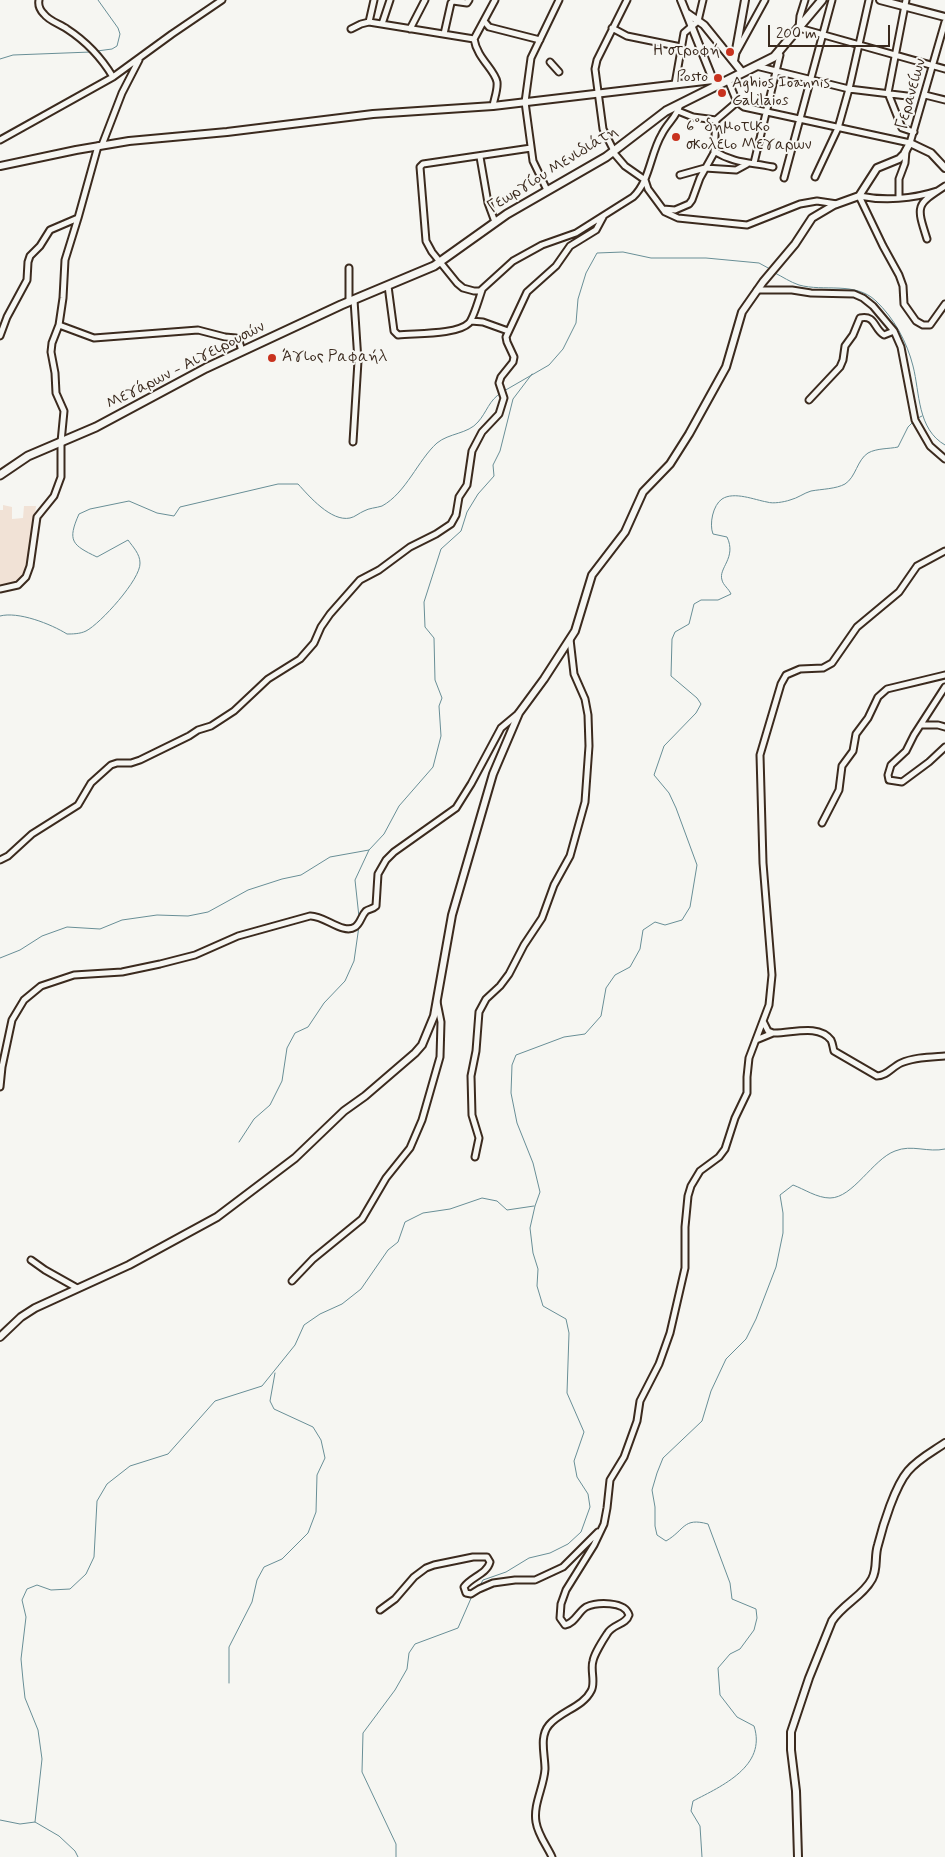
<!DOCTYPE html>
<html>
<head>
<meta charset="utf-8">
<style>
	body { margin:0 }
	#map { position:relative; width:945px; height:1857px; overflow:hidden; background:#f6f6f2; font-family:Mynerve,sans-serif }
	canvas { display:block }
	.scale { position:absolute; left:768px; top:25px; width:122px; height:22px; box-sizing:border-box; border:2px solid #3b2a1e; border-top:0; padding-left:6px; font-size:15px; line-height:18px; white-space:nowrap; color:#3b2a1e; -webkit-text-stroke:4px #f6f6f2; paint-order:stroke }
</style>
</head>
<body>
<div id="map">
<canvas width="945" height="1857"></canvas>
<div class="scale">200 m</div>
</div>
<script>
const c = document.querySelector('canvas').getContext('2d');
c.lineJoin = 'round';
function fillPath(path, color) {
  c.fillStyle = color;
  c.fill(path, 'evenodd');
}
function strokePath(path, color, width, dash) {
  c.strokeStyle = color;
  c.lineWidth = width;
  c.lineCap = dash ? 'butt' : 'round';
  c.setLineDash(dash || []);
  c.stroke(path);
}
function write(font, color, halo, rows, align = 'center') {
  c.font = font + ' Mynerve,sans-serif';
  c.lineWidth = 4;
  c.setLineDash([]);
  c.textBaseline = 'middle';
  c.strokeStyle = halo;
  c.fillStyle = color;
  for (const [text, x, y, turn = 0] of rows) {
    c.save();
    c.translate(x, y);
    c.rotate((+turn || 0) * Math.PI / 180);
    c.textAlign = isNaN(turn) ? turn : align;
    if (halo) c.strokeText(text, 0, 0);
    c.fillText(text, 0, 0);
    c.restore();
  }
}
const built = new Path2D(`
	M3,505L12,507V519L23,518L24,506H36L29,560L25,573L17,583L0,588V510H3Z`);
const stream = new Path2D(`
	M97,51L112,49L117,46L120,34L118,28L98,0
	M0,59L13,55L91,52
	M775,273C783,277 790,282 799,285C824,292 855,281 876,301C894,318 907,342 913,366C920,393 917,429 945,445
	M504,391L549,365L563,349L576,323L578,299L586,273L597,253L623,252L651,258H706L759,263L770,269
	M916,419L922,416
	M0,616C18,611 51,624 67,634C72,634 80,634 86,631C100,624 141,579 140,563C140,554 133,547 128,540L97,557C72,545 67,541 79,514L90,509L129,501L157,513L174,516L180,507L278,484H298C309,496 331,522 350,518C355,517 359,513 364,511C369,508 376,508 382,506C406,493 418,460 437,443C449,433 468,434 478,422C487,412 489,400 501,393
	M359,917L355,880L369,850
	M0,958L20,950L42,936L67,927L100,929L122,920L157,915L188,916L208,912L248,890L282,879L301,875L330,857L369,850L384,834L399,806L433,767L441,736L439,706L442,698L435,680L434,638L425,627L424,602L441,549L461,531L467,512L478,494L494,476L493,465L500,451L513,399L532,374
	M239,1142L254,1119L270,1105L282,1081L287,1048L295,1033L308,1027L324,1003L345,981L354,961L359,926
	M479,1587L483,1580L506,1572L529,1558L550,1553L568,1544L581,1532L590,1507L588,1494L577,1477L574,1461L584,1432L567,1393L569,1333L566,1319L543,1306L537,1286L538,1269L533,1253L530,1228L535,1206L540,1192L533,1163L517,1123L511,1093L512,1065L516,1055L564,1037L585,1034L601,1016L606,988L615,975L630,967L640,949L643,930L655,922L665,925L682,920L690,907L697,865L676,808L669,793L654,775L664,746L696,713L701,704L697,698L671,676L672,639L675,632L689,624L694,604L701,600H718L731,594C729,589 723,585 722,580C718,568 737,558 727,537L713,534C709,524 713,505 722,499C734,491 755,500 767,502C773,504 784,502 790,500C798,498 804,493 811,491C822,489 836,489 845,484C856,477 857,460 868,453C877,448 889,449 898,447L908,427L913,422
	M229,1683V1647L252,1602L257,1580L264,1567L282,1559L308,1533L316,1512L317,1475L325,1458L321,1440L313,1427L274,1409L270,1401L275,1373
	M0,1820L20,1824L35,1822L59,1836L75,1851L78,1857
	M35,1822L42,1759L38,1730L25,1698L23,1680L21,1659L26,1617L22,1600L27,1589L37,1585L51,1590L70,1589L86,1574L94,1557L97,1501L107,1484L130,1466L168,1454L215,1401L262,1386L295,1345L304,1325L320,1314L342,1304L361,1289L388,1250L398,1242L405,1222L423,1213L450,1209L482,1198L497,1201L507,1210L534,1206
	M396,1857V1844L362,1772L363,1733L395,1690L407,1669L409,1653L415,1644L458,1628L472,1596
	M702,1857L700,1826L691,1811L693,1801C722,1786 767,1766 754,1726L737,1717L720,1695L718,1668L730,1654L740,1649L754,1630L757,1618L756,1609L732,1599L730,1583L708,1524C683,1517 685,1530 666,1541L657,1535L655,1526V1507L652,1490L657,1473L663,1458L702,1421L711,1391L726,1359L746,1339L756,1319L776,1267L783,1233V1213L780,1195L793,1185C804,1189 817,1198 830,1198C853,1198 873,1159 895,1151C912,1144 928,1153 945,1149`);
const minor = new Path2D(`
	M39,0C38,5 40,10 44,14C49,21 60,24 67,29C87,42 101,57 113,77
	M805,0L800,16L799,28L945,69
	M484,21L489,27L540,40
	M369,22L374,0
	M382,24L390,0
	M612,28L627,36L681,47
	M351,29L361,24L369,22L474,39
	M410,29L425,0
	M444,34L451,3L453,1L467,3L469,0
	M737,51L765,0
	M550,62L559,72
	M756,66L849,89L907,96
	M728,80L737,102L744,107L910,143L945,22
	M675,84L684,33L698,21L703,0
	M888,93L906,0
	M888,93L902,128L914,132
	M925,95L945,100
	M493,106C494,99 498,90 497,82C495,70 477,58 474,39L495,0
	M678,111L693,117L716,120
	M0,140L113,77L172,34L222,0
	M102,145L122,93L139,60
	M531,148L423,164L420,167L426,241L432,252L457,283L463,288L474,291H480L513,261L542,245L576,233L633,197C650,181 650,154 662,134C668,122 677,117 680,104
	M614,151L603,129L595,69L597,60L627,0
	M714,151C735,164 750,162 773,167
	M613,152L625,166L645,180L648,189L665,212L678,218L747,225L800,204L817,201L837,204
	M480,157L488,203L495,222
	M754,163L780,55L778,53
	M680,175L705,168L736,170L747,164
	M815,177L838,128L849,89L869,0
	M784,178L832,0
	M547,190L533,161L525,102L531,58L559,0
	M859,196L883,246L899,275L903,286L904,304L916,321L923,325H930L945,304
	M859,196C884,201 913,199 937,191
	M899,198V179L905,163L906,151
	M663,209L675,210L689,204L692,200L700,178L714,153L716,120L737,102
	M78,218L65,260L63,298L59,325L94,338L198,330L225,337L236,338L239,341L242,351
	M927,239C916,205 916,205 945,186
	M349,268V302
	M388,286L394,331L398,335C415,333 457,335 469,323C474,317 479,298 482,290
	M757,290H792L811,293L854,294L863,298L873,306L894,331L901,347L915,420L930,446L945,459
	M471,321L483,322L508,331
	M0,336L7,317L27,280L28,262L30,256L40,246L50,230L78,218L98,146
	M809,400L840,367L843,360L845,346L853,335L860,318C876,315 873,328 884,335L894,331
	M353,442L358,361L354,300
	M0,589L18,585L26,577L30,566L37,517L54,496L61,477V442L64,411L56,393L55,373L51,352L52,343L59,325
	M945,687L914,735L906,751L891,765L888,775L889,780L902,782L929,762L945,747
	M921,725H938L945,727
	M822,823L839,790L842,766L853,751L856,734L868,718L878,697L887,689L945,675
	M0,860L8,856L32,834L78,805L91,783L111,765L117,763H131L140,760L189,736L198,730L211,726L234,711L268,679L300,659L314,643L321,627L330,614L360,580L379,570L410,547L436,534L451,524L456,515L459,497L467,485L472,451L482,432L499,414L504,398L499,383L501,377L513,362L514,357L507,342L506,337L527,292L556,266L570,246L596,230L603,217
	M763,1021L768,1031L773,1033C790,1034 818,1023 831,1040C833,1044 833,1048 834,1051L877,1076C887,1076 892,1067 901,1063C914,1057 931,1057 945,1056
	M756,1040L773,1033
	M0,1087L2,1067L12,1020L24,1000L41,986L74,975L122,972L160,964L195,955L238,936L310,916C324,915 343,935 355,927C361,923 361,916 366,911C369,909 373,909 376,906L378,874L386,860L394,852L456,808L471,784L501,728L519,713
	M475,1157L479,1138L472,1115L471,1076L476,1051L479,1012L486,999L500,986L509,974L524,945L542,918L554,885L570,856L585,802L589,746L588,715L585,699L574,674L570,639
	M31,1260L45,1270L77,1288
	M292,1281L313,1259L362,1219L386,1178L410,1148L422,1120L440,1057L441,1022L437,1002
	M380,1610L395,1599L414,1577L426,1568L434,1565L473,1557H487L490,1562C487,1574 471,1577 464,1587L466,1593L471,1594L479,1589L493,1583L515,1580H535L563,1567L598,1532
	M552,1857C547,1846 538,1835 536,1822C533,1804 544,1787 545,1769C545,1754 539,1737 549,1725C561,1711 583,1707 591,1691C596,1683 590,1670 593,1661C594,1655 603,1640 607,1634C612,1624 626,1625 629,1615C625,1601 597,1602 586,1607C578,1612 575,1623 565,1625L560,1618L561,1604L566,1590L594,1545L604,1524L607,1508L610,1480L624,1457L637,1421L640,1401L659,1364L670,1333L685,1268V1227L688,1196L691,1186L700,1171L719,1157L725,1149L735,1118L747,1093V1077L749,1058L769,1005L772,975L763,863L760,755L781,684L786,675L800,669L823,668L832,663L857,627L899,592L917,566L945,551`);
const tertiary = new Path2D(`
	M681,0L714,82
	M880,0L945,17
	M687,13L704,25L742,72
	M734,61L745,0
	M0,166L76,150L129,141L227,132L373,114L493,106L713,80
	M0,1337L21,1317L35,1308L129,1265L217,1217L295,1158L344,1111L365,1096L415,1053L422,1045L434,1016L452,915L493,774L519,713L544,679L575,631L592,575L625,532L643,492L670,464L689,434L726,367L742,312L763,282L795,244L812,218L834,205L859,196L877,168L899,159L904,154L910,143L931,153L945,168
	M798,1857L796,1791L791,1750V1732L809,1678L832,1621C843,1604 863,1596 872,1579C878,1568 874,1557 878,1545C883,1525 895,1486 908,1471C918,1459 932,1452 945,1443`);
const secondary = new Path2D(`
	M0,475L28,456L96,427L206,368L341,305L434,266L507,214L606,157L666,111L774,57L822,0`);
const markers = [
	[730,52,5,"#c8321e"],
	[718,78,5,"#c8321e"],
	[722,93,5,"#c8321e"],
	[676,137,5,"#c8321e"],
	[272,358,5,"#c8321e"]
];
const poiNames = [
	["Η στροφή",720,52,"right"],
	["Posto",708,78,"right"],
	["Aghios Ioannis",732,84],
	["Galilaios",732,102],
	["6° δημοτικο",686,128],
	["σκολειο Μεγαρων",686,146],
	["Άγιος Ραφαήλ",282,358]
];
const streetNames = [
	["Γερανείων",912,94,-74],
	["Γεωργίου Μενιδιάτη",553,170,-32],
	["Μεγάρων - Αιγειρουσών",186,366,-27]
];
fillPath(built, '#f1e2d6');
strokePath(stream, '#688e96', 1);
strokePath(minor, '#3b2a1e', 9);
strokePath(tertiary, '#3b2a1e', 10);
strokePath(secondary, '#3b2a1e', 11);
strokePath(minor, '#f6f6f2', 5);
strokePath(tertiary, '#f6f6f2', 6);
strokePath(secondary, '#f6f6f2', 7);
for (const [x, y, r, color] of markers) {
  const dot = new Path2D();
  dot.arc(x, y, r, 0, 2 * Math.PI);
  c.fillStyle = color;
  c.fill(dot);
  strokePath(dot, '#f6f6f2', 2);
}
write('16px', '#3b2a1e', '#f6f6f2', poiNames, 'left');
write('16px', '#3b2a1e', '#f6f6f2', streetNames);
</script>
</body>
</html>
